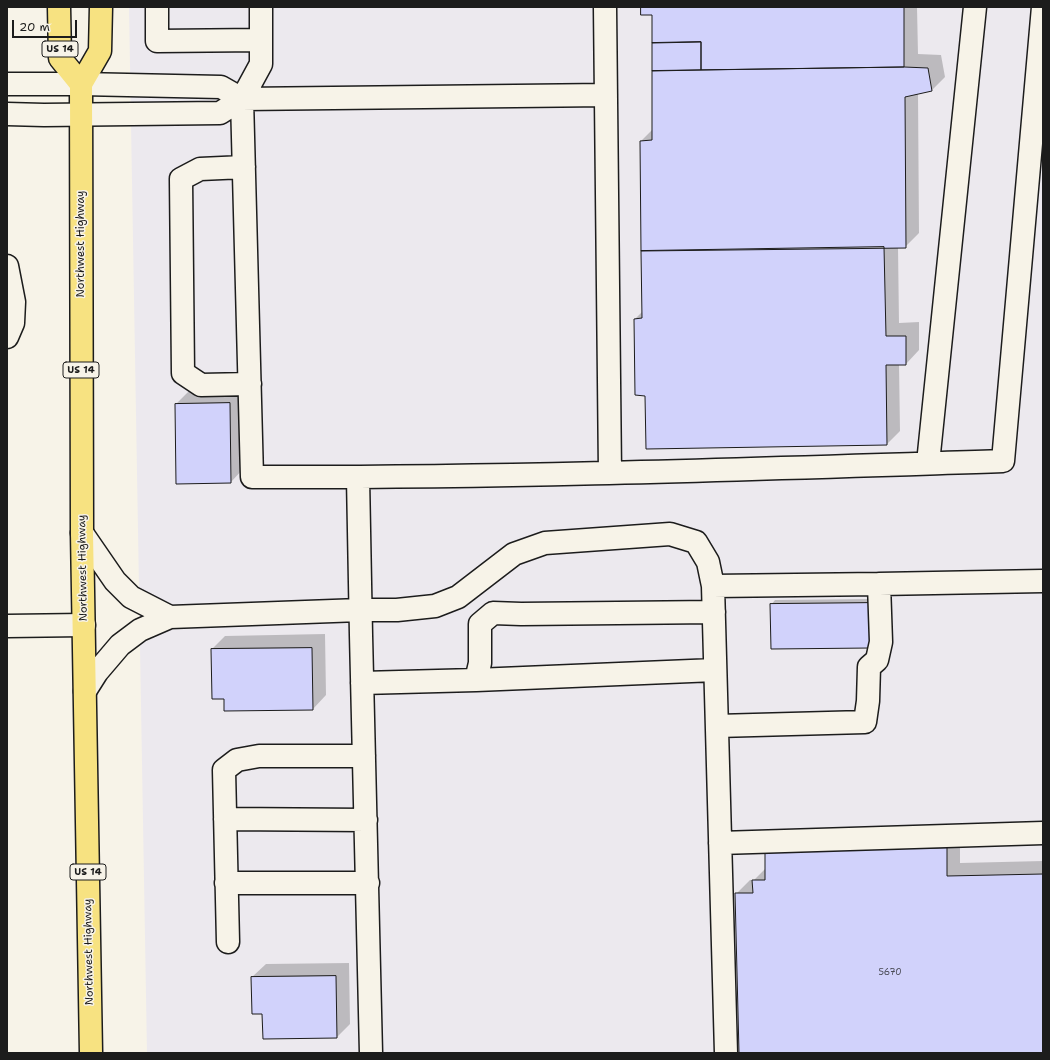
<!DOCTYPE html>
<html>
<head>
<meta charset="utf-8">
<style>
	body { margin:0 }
	#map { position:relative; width:1050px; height:1060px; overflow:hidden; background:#f7f3e8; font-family:"Shantell Sans",sans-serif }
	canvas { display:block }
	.frame { position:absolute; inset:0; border:8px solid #1c1c1c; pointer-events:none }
	.scale { position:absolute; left:12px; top:20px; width:65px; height:18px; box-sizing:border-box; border:2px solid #1c1c1c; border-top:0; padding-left:5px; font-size:12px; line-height:14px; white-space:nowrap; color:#1c1c1c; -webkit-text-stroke:3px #f7f3e8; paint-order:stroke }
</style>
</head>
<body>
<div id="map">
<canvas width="1050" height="1060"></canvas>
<div class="frame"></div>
<div class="scale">20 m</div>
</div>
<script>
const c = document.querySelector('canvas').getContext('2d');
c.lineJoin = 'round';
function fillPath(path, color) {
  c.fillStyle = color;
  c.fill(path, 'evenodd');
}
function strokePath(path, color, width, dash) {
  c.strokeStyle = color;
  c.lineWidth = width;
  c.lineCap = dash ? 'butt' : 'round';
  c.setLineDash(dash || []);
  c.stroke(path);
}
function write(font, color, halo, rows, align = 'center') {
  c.font = font + ' "Shantell Sans",sans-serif';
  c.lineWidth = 3;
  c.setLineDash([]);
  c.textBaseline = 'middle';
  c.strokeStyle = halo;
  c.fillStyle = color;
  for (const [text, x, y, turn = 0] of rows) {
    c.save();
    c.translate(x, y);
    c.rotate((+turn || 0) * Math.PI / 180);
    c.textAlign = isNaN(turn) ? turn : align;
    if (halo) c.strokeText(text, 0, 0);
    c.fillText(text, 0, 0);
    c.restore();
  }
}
const built = new Path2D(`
	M129,7H1043V1053H147Z`);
const shadow = new Path2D(`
	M642,7H917L918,54L941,55L945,77L932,90L918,93L919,233L905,247H898L899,323L919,322V350L906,364H899L900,431L887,444L646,395L635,319L643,311L641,141L653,129V14Z
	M243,390L244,468L231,482L176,404L189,391Z
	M874,599V642L771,605L775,600Z
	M325,634L326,695L313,709L225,698L212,649L225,636Z
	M960,835V863L1043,861V1053H740L736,894L750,880H754L766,868V853Z
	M349,963L350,1024L337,1037L263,1013L252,977L266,964Z`);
const building = new Path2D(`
	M641,7H904V67L701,70V42L652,43V15H641Z
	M701,42V70L652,71V43Z
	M904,67L928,68L932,91L905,97L906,248L641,251L640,141L652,140V71Z
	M884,247L886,336H906V365H886L887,445L646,449L645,396L635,395L634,319L642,318L641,251Z
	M230,403L231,483L176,484L175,404Z
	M870,603V648L771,649L770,604Z
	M312,648L313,710L224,711V699H212L211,649Z
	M947,848V876L1043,874V1053H739L735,893H753L752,880H765V852Z
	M336,976L337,1038L263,1039L262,1014H252L251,977Z`);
const minor = new Path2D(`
	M157,7V41L261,40
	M261,7V64L242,99L252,477C502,478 753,469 1003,461L1043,7
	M605,7L610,473
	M7,84H81L221,87L242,99L606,95
	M7,114L44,115L220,113L242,99
	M244,167L200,169L181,179L183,373L201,385L250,384
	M7,266L14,302L13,323L7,337
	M928,463L975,7
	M358,478L361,635L371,1053
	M82,533L115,581L131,597L170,617
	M879,584L1043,581
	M713,586L879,584L881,642L877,660L869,667L868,701L865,722L717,726
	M7,626L84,625
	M476,680L715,670
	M362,683L476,680L480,663V624L493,613L521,614L714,612
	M85,691L97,672L120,645L140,630L170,617L360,610H397L435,606L458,597L514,554L545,543L670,534L696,542L708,562L713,586L726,1053
	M225,819L366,820
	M720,843L1043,833
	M226,883H368
	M228,942L224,770L237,760L259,756H364`);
const major = new Path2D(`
	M59,7L60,58L81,84
	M91,1053L82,533L81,84L100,51L101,7`);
const numberNames = [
	["5670",890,973]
];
const shields = [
	[60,49,36],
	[81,370,36],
	[88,872,36]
];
const shieldNames = [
	["US 14",60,49],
	["US 14",81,370],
	["US 14",88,872]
];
const streetNames = [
	["Northwest Highway",81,244,-90],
	["Northwest Highway",83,568,-91],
	["Northwest Highway",89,952,-91]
];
fillPath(built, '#ece9ee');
fillPath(shadow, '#0003');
fillPath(building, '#d1d2fb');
strokePath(building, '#1c1c1c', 1);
strokePath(minor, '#1c1c1c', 25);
strokePath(major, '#1c1c1c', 25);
strokePath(minor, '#f7f3e8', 22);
strokePath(major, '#f7e281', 22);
write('9px', '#494a54', null, numberNames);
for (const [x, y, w] of shields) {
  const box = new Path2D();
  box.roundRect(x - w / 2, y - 8, w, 16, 3);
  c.fillStyle = '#f7f3e8';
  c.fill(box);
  strokePath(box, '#1c1c1c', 1);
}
write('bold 10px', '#1c1c1c', null, shieldNames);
write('11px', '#1c1c1c', '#f7f3e8', streetNames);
</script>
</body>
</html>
